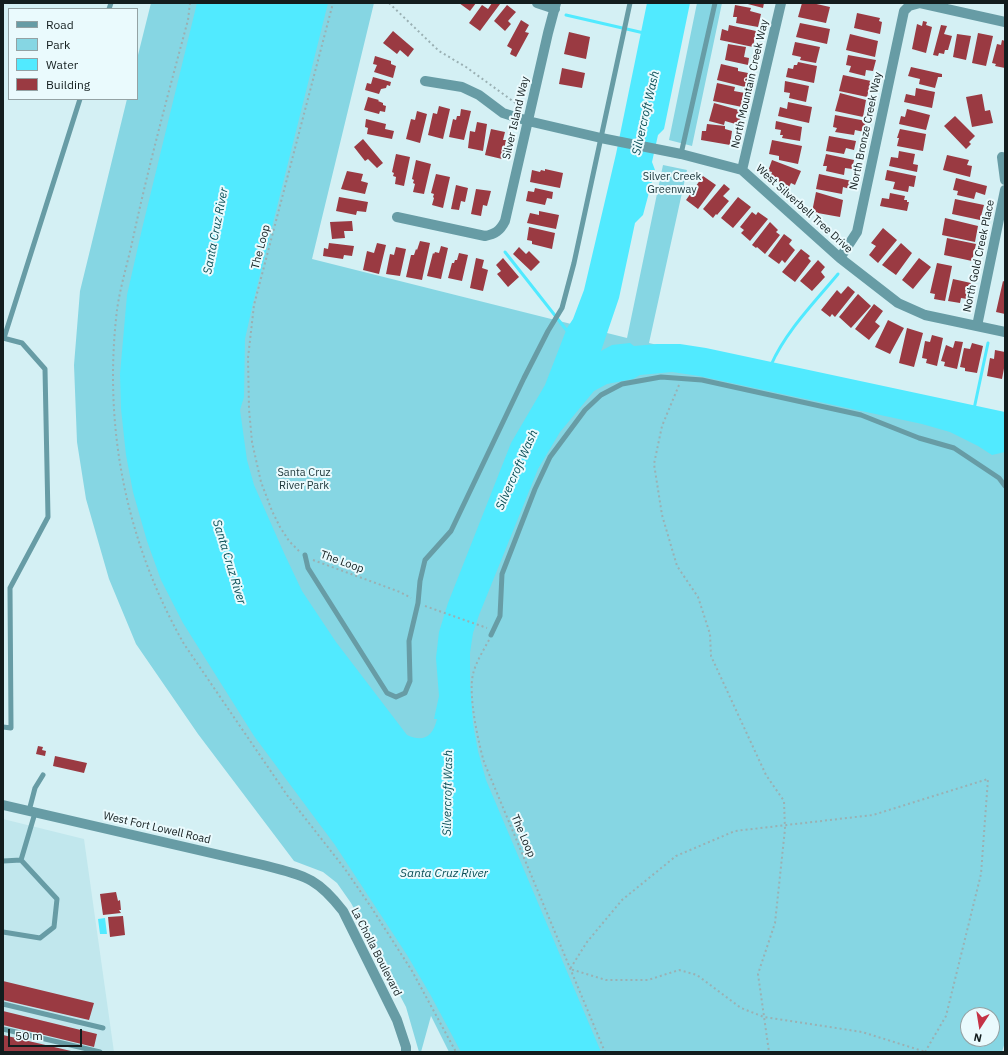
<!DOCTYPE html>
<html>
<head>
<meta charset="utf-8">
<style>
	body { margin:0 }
	#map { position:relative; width:1008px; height:1055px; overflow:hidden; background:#d4f0f4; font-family:"IBM Plex Sans",sans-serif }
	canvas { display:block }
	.frame { position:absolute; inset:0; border:4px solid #131d1e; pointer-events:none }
	.legend { position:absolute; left:8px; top:8px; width:130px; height:92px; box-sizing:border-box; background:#eafafd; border:1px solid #94a2a4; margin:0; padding:5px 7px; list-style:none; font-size:12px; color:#131d1e }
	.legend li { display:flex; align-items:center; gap:8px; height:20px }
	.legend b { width:20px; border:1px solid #94a2a4 }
	.north { position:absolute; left:960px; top:1007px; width:40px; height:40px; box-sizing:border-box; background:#eafafd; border:1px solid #94a2a4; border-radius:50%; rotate:192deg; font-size:11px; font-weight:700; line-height:16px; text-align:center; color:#131d1e }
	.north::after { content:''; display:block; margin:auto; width:14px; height:18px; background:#c43346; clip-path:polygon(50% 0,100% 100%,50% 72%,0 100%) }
	.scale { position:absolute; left:8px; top:1029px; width:74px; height:18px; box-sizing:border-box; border:2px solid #131d1e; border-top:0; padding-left:5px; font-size:12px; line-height:14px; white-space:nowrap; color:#131d1e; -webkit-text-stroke:3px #eafafd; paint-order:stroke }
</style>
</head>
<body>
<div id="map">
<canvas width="1008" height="1055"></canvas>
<div class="frame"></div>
<ul class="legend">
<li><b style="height:5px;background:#679ca5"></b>Road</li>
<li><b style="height:11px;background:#86d6e3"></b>Park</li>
<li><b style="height:11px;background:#51eaff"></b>Water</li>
<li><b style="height:11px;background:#9a3a42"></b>Building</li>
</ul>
<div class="north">N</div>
<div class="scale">50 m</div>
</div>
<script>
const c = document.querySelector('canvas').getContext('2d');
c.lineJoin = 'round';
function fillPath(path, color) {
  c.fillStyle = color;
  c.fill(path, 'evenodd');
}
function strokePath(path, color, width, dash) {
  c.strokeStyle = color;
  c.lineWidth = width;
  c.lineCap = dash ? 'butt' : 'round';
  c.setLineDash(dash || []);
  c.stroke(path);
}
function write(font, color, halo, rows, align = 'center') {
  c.font = font + ' "IBM Plex Sans",sans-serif';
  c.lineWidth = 4;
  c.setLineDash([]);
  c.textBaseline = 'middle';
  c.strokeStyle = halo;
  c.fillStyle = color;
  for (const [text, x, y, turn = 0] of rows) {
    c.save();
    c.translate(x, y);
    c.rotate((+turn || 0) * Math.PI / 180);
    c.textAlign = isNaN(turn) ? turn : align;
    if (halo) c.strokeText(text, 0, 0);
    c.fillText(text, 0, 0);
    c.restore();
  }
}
const built = new Path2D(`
	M3,819L84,839L114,1052H3Z`);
const green = new Path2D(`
	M151,3H374L312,259L627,338L663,165L687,170L649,343L1005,426V1042L1002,1052H449L431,1016L421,1052H419L406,1007L351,903L337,883L323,872L294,861L198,734L136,644L109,579L86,499L77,442L74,365L80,291L127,99H137V59ZM968,1015H992V1039H968Z
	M697,3H722L692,146L669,140Z`);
const water = new Path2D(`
	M197,3H328L253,303L245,339L244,397L240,410L247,460L254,485L284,553L302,591L336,642L407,735C424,743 433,736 437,719H434L439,696L436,658L439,632L448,603L511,443L545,385L567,328L573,319L584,290L616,154L647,3H690L664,129L658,135L652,162L655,170L643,215L635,223L619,298L601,351L612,345L630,343L634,346L657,344H680L706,348L1005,412V452L992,455L978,446L950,432L922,424L699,376L672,372L640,375L633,379L607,384L594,391L560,432L538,469L479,615L473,633L470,653V682L473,724L478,751L486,780L601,1052H461L430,994L407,955L335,845L254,736L183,623L161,580L147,541L133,492L126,455L121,409L120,374L127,295L142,229Z
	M105,918L107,934H100L98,919Z`);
const stream = new Path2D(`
	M566,15L644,33
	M505,252L568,332
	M771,365C786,331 814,303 838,274
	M974,409L988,343`);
const building = new Path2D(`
	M459,3H476L470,11Z
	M492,3L500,4L480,31L469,23L482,5L488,9Z
	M744,3H764L763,8Z
	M802,3H812L830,7L826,23L798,17Z
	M507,5L516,12L508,21L511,24L505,31L494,21Z
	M735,5L751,8L750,11L761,14L758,27L736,23L737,17H733Z
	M857,13L880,18L879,21L882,22L880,34L854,28Z
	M521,20L529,25L525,32L529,33L516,57L510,54L512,49L507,46Z
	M923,21L927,22L926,25L932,27L926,53L912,49L917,24L922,26Z
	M800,23L830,29L827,44L796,37Z
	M729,25L756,31L753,47L720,40L722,29L728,31Z
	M941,25L947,26L944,34L952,36L948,50H945L944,54L939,53L938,56L933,55Z
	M393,31L414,49L408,57L400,50L397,54L383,43Z
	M569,32L590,37L586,59L564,54Z
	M978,33L993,36L986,66L972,63Z
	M850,34L878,41L875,57L846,50Z
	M957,34L971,36L966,60L953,57Z
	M1002,40L1005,41V68L995,66L996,64L992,63L997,44L1001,45Z
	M795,42L820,47L816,63L800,60L801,57L792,55Z
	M728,44L746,47L744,57L749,58L748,65L725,60Z
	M848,55L876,60L873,71L866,70L865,76L849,72L851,66L846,65Z
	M375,56L391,61V64L396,66L393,78L374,72L377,65L373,64Z
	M798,62L817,66L814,83L786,77L788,68L793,69L794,65H797Z
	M721,64L738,68V71L748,73L745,87L717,80Z
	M911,67L942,74V77H938L935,88L919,84L920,79L908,76Z
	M562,68L585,73L582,88L559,84Z
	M843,75L871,81L867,97L839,91Z
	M373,77L391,82L390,86L387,85L386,88L381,89L379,94L365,90L367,83L371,84Z
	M785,81L809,86L806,102L789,98L790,93L784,92Z
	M717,83L735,87L734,91L745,93L742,107L713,101Z
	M916,88L935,92L932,108L904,102L906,94L915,96Z
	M840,93L866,100L863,117L835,111Z
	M982,94L985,111L990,110L993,123L972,127L966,97Z
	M368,97L379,100L378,101L383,103V105L386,106L385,112L380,111L379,114L364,110Z
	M788,102L812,107L809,123L778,116L780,107L787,109Z
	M714,103L742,111L739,125L725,121L724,125L709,121Z
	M439,106L450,109L443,139L428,135L433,113L437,114Z
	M461,109L471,111L464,140L449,137L453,119L456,120L457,116H460Z
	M907,109L930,115L926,130L899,124L901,116L905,117Z
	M417,111L427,114L420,143L406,139L411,119L415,120Z
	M835,115L866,121L864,132L855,130L854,135L835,132L837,128L833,127Z
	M955,116L975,136L969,142L971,144L966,149L944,126Z
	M366,119L386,124L385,129L394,131L392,139L367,134L368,128L365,127Z
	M776,121L802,127L800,141L782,138L783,135H780L781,130L775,129Z
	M477,122L487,124L483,151L468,148L470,131L475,132Z
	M707,124L725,126V129L732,131L730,145L701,140L702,131H706Z
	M491,129L505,132L503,140H506L502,159L485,155Z
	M900,129L926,134L923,151L897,146L899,138H897Z
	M829,136L856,141L854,150L846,148L844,154L826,151Z
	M363,139L383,163L377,168L368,159L365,161L354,147Z
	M772,140L802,146L798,164L779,160V156L769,154Z
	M899,151L915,154L913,164L918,165L917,172L889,166L891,157L898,158Z
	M396,154L410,157L404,186L395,184L396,177L393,176L394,173L392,172Z
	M826,154L854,160L852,169L845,168L844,175L826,171L827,166H823Z
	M947,155L969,160L967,165L972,166L970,177L943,170Z
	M416,160L431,164L424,194L413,192L415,184L413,183L414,180L412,179Z
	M772,160L801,171L795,185L791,183L789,187L770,179L772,172L768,171Z
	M545,169L563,173L560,188L530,182L532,170L540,172L541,170L545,171Z
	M887,170L916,176L914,187L909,186L908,192L893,189L895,182L885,180Z
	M347,171L363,174L361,181L368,183L365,194L341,189Z
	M436,174L450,177L443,208L432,205L434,198L433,197L434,194L431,193Z
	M819,174L852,181L850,189L843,187L842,194L816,189Z
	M703,176L716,185L698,209L686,200Z
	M956,178L987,186L985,195L976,192L974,199L957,195L958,191L953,190Z
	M724,184L730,189L723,196L729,201L717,215L716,214L713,218L703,209Z
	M456,185L468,188L465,202L461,201L459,210L451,209Z
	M535,188L553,192L552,199L547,198L545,205L526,201L528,191L534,192Z
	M476,189L491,191L487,206L483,205L481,216L471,214Z
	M816,192L843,200L840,217L812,212Z
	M890,193L905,196L904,200H907V202H909L907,211L880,206L882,198L889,199Z
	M339,197L368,202L366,212L357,211L356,215L336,211Z
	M738,197L751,207L733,228L721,218Z
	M955,199L984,205L980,220L952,214Z
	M539,211L559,215L556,229L527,223L530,213L539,215Z
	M752,212L756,215L758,212L768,219L750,241L741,233L744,230L740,227Z
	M945,218L978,226L975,242L942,235Z
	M352,221L353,231H344L345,238L332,239L330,222Z
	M770,222L778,230L776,232L780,235L765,254L757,247L756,248L752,245Z
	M529,227L555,233L552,249L532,244V241L527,240Z
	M883,228L897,240L878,263L869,255L876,246L871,243Z
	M784,234L792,240L789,244L795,250L785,263L782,260L779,264L768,256Z
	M947,238L976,244L972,261L944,255Z
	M420,241L430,243L422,280L406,277L411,255H414L416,249L417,250Z
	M329,243L354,246L352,256L344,255L343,259L323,256L324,248L328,249Z
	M377,243L386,245L379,274L363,270L367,251L374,253Z
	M901,243L912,253L896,275L882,265Z
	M441,246L448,248L441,279L427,276L433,253L434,254L435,252L439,253Z
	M396,247L406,249L400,276L386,274L390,254L394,255Z
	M519,247L526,254L529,251L540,262L531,271L513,254Z
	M801,249L810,256L808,258L811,261L795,282L782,272Z
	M459,253L468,255L462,281L448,278L452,263H454L455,260H457Z
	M476,258L484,260L482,268L488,270L483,291L470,288Z
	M503,258L519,277L508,287L497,274L501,271L496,265Z
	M919,258L931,267L913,289L902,280Z
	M818,260L825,267L821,272L825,277L812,291L800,281Z
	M937,263L952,266L945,301L934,299L935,294L930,293Z
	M953,279L971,283L967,299L961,298L960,303L948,301Z
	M1003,281L1005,282V314L996,312Z
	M848,286L855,292L835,317L832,314L830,317L821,310L837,290L841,294Z
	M858,294L871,306L851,328L839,317Z
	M874,304L883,311L875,322L880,326L869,340L855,329Z
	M888,320L904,328L890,354L875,347Z
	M907,328L923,333L914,367L899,363Z
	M932,335L943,338L937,366L926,363L927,359L922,358L925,341L930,342Z
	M955,341L963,342L957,369L944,366L945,362L941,361L946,345L953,348Z
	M972,343L983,346L977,373L965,371V368L960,367L964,348L970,349Z
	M995,350L1005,352V363L1002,379L987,376L990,358L994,359Z
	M38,746L43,747L42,750L46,751L45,756L36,754Z
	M55,756L87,763L84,773L53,766Z
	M116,892L118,901L120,900L121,910H119L121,913L103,915L100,894Z
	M123,916L125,935L110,937L108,917Z
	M3,981L94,1003L89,1020L3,1000Z
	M3,1011L97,1034L94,1047L3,1025Z
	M3,1035L71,1051V1052H9L3,1051Z`);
const path = new Path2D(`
	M190,3L188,20C168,94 148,168 132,243C127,265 120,288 117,310C103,427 126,542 184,644L287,795L345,869L371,907L412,971L456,1052
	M389,3L439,51L466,67L521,107
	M679,385L662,426L654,464L662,515L677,566L698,597L710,634L711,656L766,775L784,801L785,829L775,923L758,974L769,1052
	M299,551L289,541L280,527L272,511L261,482L252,442L249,409L248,358L254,305L333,3
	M313,560L400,592L411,598
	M425,606L487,628
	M489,640C483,651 476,662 473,674C468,695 478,741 484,762L605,1052
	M925,1052L946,1016L981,874L988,779L873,815L735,831L676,856L622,900L587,942L570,969L606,980H648L679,970L697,975L741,1008L764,1017L862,1032L926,1052`);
const service = new Path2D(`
	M109,9L111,3
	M681,154L715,3
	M3,338L22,343L45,369L48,517L10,588L11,728L3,727
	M4,338L80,99
	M305,555L308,568L387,693L396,697L405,693L410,681L409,641L418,603L420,581L425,560L451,531L524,378L548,331L562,308L574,263L630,3
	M491,635L500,616L502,574L535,489L550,457L585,410L601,395L622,384L661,377L702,380L861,415L919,438L954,448L999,478L1005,486
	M29,811L35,788L43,775
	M21,860L35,813
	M3,861L21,860L57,899L54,927L40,938L3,932
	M3,1004L103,1028
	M3,1029L100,1052`);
const minor = new Path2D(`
	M537,3L555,9
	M425,81L462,87L479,95L503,113L528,121L601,138L681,154L742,170L840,258L898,303L925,315L1005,332
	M1002,157L1005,180
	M742,170L781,3
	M397,217L485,236C495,234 500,231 505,221L548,33L556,3
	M840,258L857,232L904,11L909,6L920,3L1005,22
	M977,326L1005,190`);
const tertiary = new Path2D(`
	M3,805L263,865C304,876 316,876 343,911L397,1020L406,1047V1052`);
const streetNames = [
	["North Mountain Creek Way",750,84,-77],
	["Silver Island Way",516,118,-77],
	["North Bronze Creek Way",866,131,-78],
	["West Silverbell Tree Drive",804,209,42],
	["The Loop",261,247,-75],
	["North Gold Creek Place",979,256,-78],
	["The Loop",342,562,20],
	["West Fort Lowell Road",157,828,13],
	["The Loop",523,836,67],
	["La Cholla Boulevard",376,952,63]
];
const parkNames = [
	["Silver Creek",672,177],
	["Greenway",672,190],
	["Santa Cruz",304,473],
	["River Park",304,486]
];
const waterNames = [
	["Silvercroft Wash",646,113,-77],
	["Santa Cruz River",216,231,-79],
	["Silvercroft Wash",517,470,-66],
	["Santa Cruz River",229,562,73],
	["Silvercroft Wash",448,793,-89],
	["Santa Cruz River",444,874]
];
fillPath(built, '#c1e7ed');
fillPath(green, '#86d6e3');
fillPath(water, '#51eaff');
strokePath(stream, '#51eaff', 3);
fillPath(building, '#9a3a42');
strokePath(path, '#9ab0b3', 2, [2, 3]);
strokePath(service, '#679ca5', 5);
strokePath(minor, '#679ca5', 10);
strokePath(tertiary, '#679ca5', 10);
write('11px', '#131d1e', '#eafafd', streetNames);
write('11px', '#20393d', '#eafafd', parkNames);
write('italic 12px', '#094e56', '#eafafd', waterNames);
</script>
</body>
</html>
